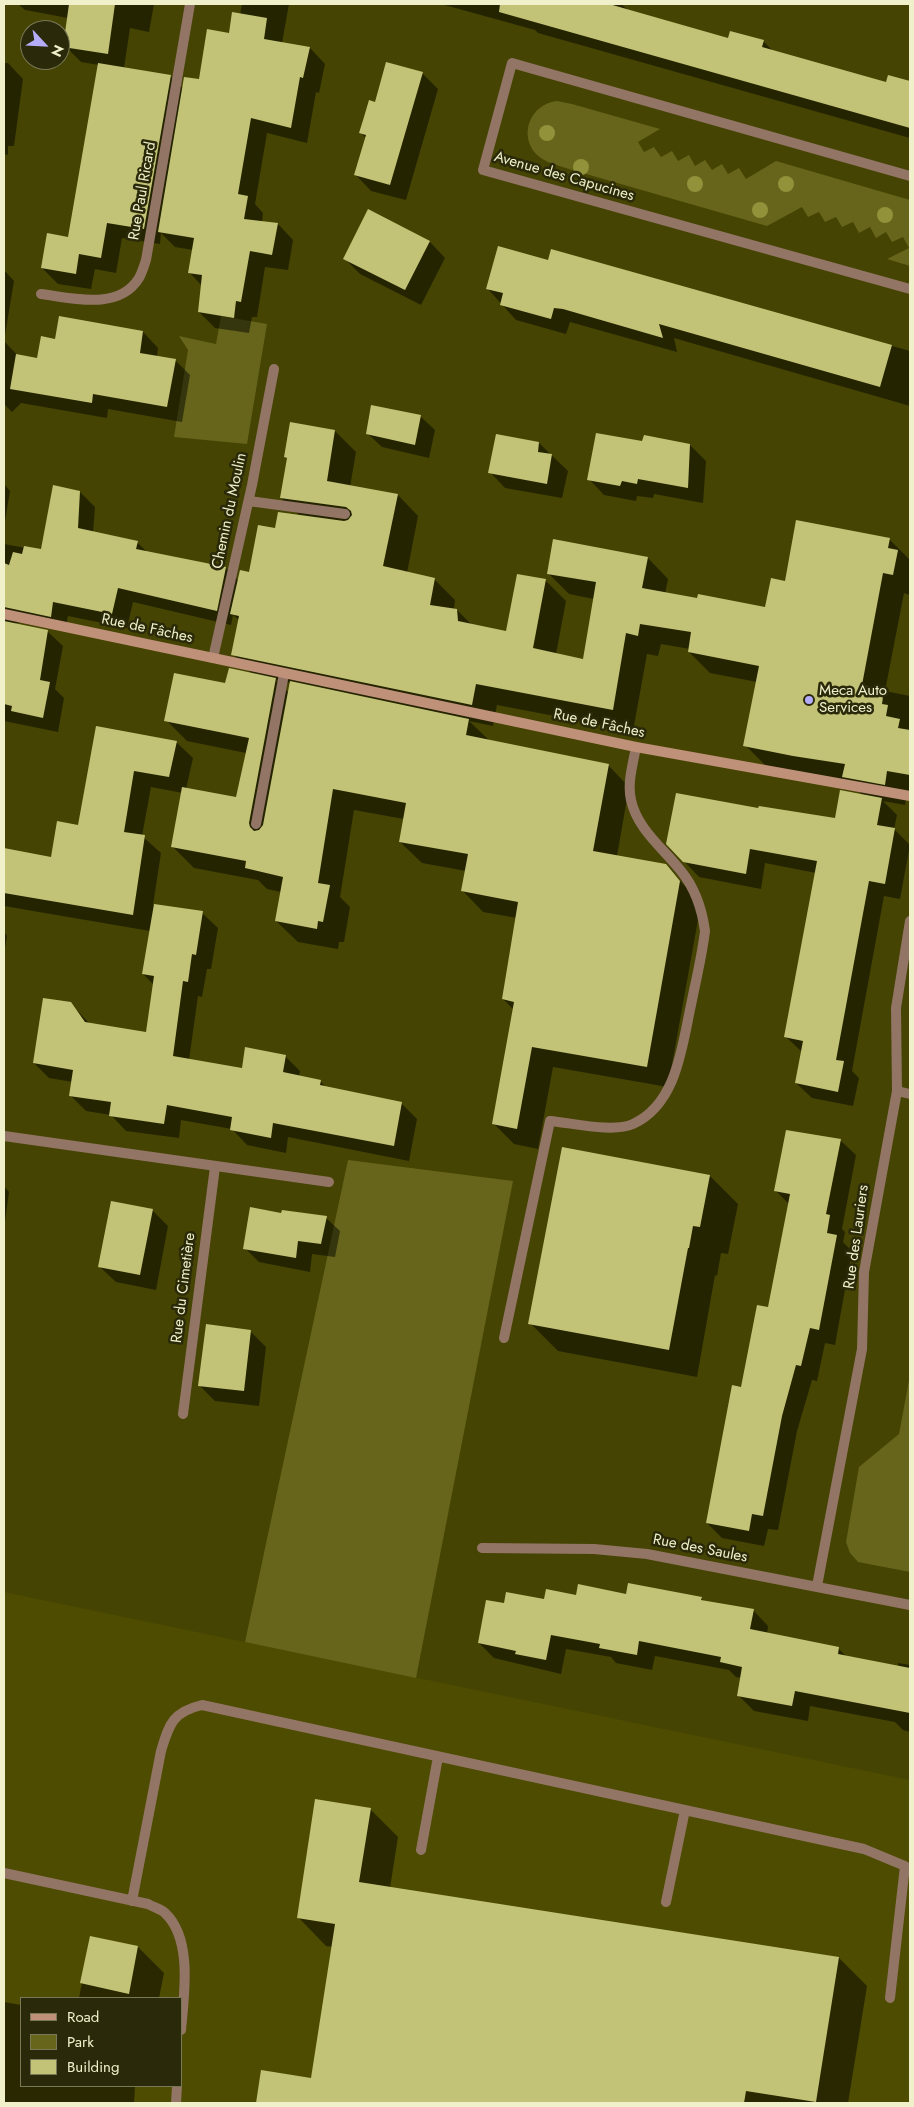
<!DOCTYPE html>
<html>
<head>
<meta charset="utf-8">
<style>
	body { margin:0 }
	#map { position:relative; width:914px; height:2107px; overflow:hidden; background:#454403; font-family:Jost,sans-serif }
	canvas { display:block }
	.frame { position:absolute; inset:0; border:5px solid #f0f1cb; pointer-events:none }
	.legend { position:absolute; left:20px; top:1997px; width:162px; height:90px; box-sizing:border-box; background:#2a2909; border:1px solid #797957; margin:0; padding:6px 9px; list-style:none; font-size:15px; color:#f0f1cb }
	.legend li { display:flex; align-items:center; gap:10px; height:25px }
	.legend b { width:25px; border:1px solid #797957 }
	.north { position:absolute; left:20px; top:20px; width:50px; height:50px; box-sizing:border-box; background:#2a2909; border:1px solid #797957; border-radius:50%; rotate:115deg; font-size:14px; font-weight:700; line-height:20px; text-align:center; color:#f0f1cb }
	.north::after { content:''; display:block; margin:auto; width:18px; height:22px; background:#b4acf9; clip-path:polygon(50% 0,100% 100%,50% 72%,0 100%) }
</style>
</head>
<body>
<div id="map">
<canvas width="914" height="2107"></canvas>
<div class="frame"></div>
<ul class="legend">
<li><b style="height:6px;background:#c09179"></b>Road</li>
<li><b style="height:14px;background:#66651b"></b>Park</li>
<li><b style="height:14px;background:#c3c377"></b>Building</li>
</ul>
<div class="north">N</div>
</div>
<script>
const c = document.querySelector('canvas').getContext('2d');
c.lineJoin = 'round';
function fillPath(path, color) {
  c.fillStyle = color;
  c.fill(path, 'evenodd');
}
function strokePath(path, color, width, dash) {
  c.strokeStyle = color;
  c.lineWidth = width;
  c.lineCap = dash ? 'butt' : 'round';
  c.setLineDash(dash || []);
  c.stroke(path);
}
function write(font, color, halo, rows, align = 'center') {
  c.font = font + ' Jost,sans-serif';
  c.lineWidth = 5;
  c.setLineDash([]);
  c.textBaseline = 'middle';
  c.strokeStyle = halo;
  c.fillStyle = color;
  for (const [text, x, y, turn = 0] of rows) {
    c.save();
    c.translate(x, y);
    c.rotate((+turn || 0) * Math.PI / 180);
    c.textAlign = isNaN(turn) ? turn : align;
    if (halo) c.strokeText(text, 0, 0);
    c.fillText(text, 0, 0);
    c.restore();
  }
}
const built = new Path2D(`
	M4,1592L910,1780V2103H4ZM21,1998H181V2086H21Z`);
const green = new Path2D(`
	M557,101L572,104L660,129L638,142L644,152L654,147L661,157L672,151L678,161L689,155L695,166L705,160L712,170L722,164L728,174L739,168L746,179L776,161L910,200V266L887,259L909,248L903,237L892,242L886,232L876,238L870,227L859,233L853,222L842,227L836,217L825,222L819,212L808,217L802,207L767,226L572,170C560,166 545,163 536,154C518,134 531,104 557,101Z
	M221,316L267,324L247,444L174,437L188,350L179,336L216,344Z
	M348,1160L513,1181L416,1678L245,1642Z
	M910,1375V1572L858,1562L850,1553L846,1542L859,1467L899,1434Z`);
const shadow = new Path2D(`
	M18,4H154L149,32L130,28L124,68L170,76L184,89L200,81L230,34L240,15L242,4H289L282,43L310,48L325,64L319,93L316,92L307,143L267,133L255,204L263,213L262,222L278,224L293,240L288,270L265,267L257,317H252L249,333L215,328L199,312L202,286L189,272L193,250L175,247L161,233L160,244L122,238L116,273L95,269L91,289L58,284L42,268L69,238L99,65L81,62L65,46L68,18L25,10Z
	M441,4H621L628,10L729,39L763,41L773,51L887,84L889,77L910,83V138L538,33L535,30Z
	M4,63H8L23,79L14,146H8V155L4,154Z
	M422,73L438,89L406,200L371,191L356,175L366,138L361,133L376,103Z
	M430,242L445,258L421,305L360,274L344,258Z
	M552,250L910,351V406L674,338L677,352L570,322L566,334L516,320L487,288L549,261Z
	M4,270L14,281L4,341L35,374L56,340L143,332L158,348L157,357L175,360L190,375L182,422L108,409L107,418L21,403L12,412L4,404Z
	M372,406L421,417L435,430L429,458L382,447L368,434Z
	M335,431L356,452L350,487L398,495L418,516L407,573L434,579L455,600L454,609L457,610L472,625L507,632L545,580L566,601L556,654L584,661L594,599L569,594L548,573L648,558L668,579L665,594L766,608L786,582L889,539L910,560V595L904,593L885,691L910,696V792L908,791L905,805L883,801L897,815L894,829L910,845L900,899L884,896L852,1071L859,1078L853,1106L812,1098L796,1083L802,1052L785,1036L816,873L765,863L761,889L699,877L684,861L759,810L836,820L863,796L849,781L766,766L745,745L757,682L710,673L689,652L690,649L661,644L658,656L647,654L633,731L497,705L493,726L469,721L490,741L608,765L629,787L617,856L665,865L701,903L668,1087L553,1067L538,1149L514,1144L493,1123L514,1010L503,999L517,918L483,912L462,890L466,871L422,863L400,842L404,819L354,810L340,897L350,907L344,942H339L338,949L298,942L276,921L281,892L267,889L258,880L194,868L173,847L183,793L151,787L142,836L161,853L153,905L202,913L218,928L211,969H207L202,997L198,996L189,1060L243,1070L285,1056L300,1071L299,1077L320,1081L327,1088L402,1104L417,1119L409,1161L288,1137L286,1153L247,1145L232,1129L181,1120L179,1138L126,1131L111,1115L86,1111L71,1096L73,1082L49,1078L34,1063L70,1003L90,1024L147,1033L154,985L143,974L150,931L4,906V849L52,858L79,826L97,727L176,742L193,758L186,789L237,798L246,753L187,741L166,720L226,685L253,675L233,654L240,621L233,615L231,625L133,602L127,628L68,616L65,631L21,622L13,624L48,632L63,646L55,689L64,698L58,732L4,721V544L42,551L80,492L95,507L93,533L137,542L148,553L226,568L239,581L250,573L276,530L300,516L281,498L288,460L285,457ZM276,680L291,683L289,693Z
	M539,443L568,471L562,498L505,488L490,472Z
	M643,443L690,445L706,461L703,503L654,494L653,498L637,496L636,501L604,495L589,479Z
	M4,484L10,491L4,527Z
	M4,932L7,936L4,954Z
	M840,1140L856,1155L842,1229L845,1232L843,1242L852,1251L835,1345L825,1343L817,1381L812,1380L797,1431L778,1530L768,1529L764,1546L722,1538L707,1523L742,1388L769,1308L789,1204L776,1191Z
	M710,1176L738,1204L728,1254L721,1253L717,1276L715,1275L697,1377L558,1351L530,1323Z
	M4,1186L9,1192L4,1229Z
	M152,1210L168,1226L156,1290L116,1282L100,1267Z
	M282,1214L326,1218L340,1231L335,1257L312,1254L310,1272L259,1262L245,1248Z
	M250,1331L266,1347L259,1406L215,1401L200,1386Z
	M627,1596L701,1598L705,1602L753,1610L768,1626L767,1634L839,1649L848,1658L898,1667V1663L910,1665V1732L903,1730L895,1722L810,1706L808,1721L754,1711L738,1695L742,1678L736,1677L729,1670L655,1656L652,1670L616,1663L611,1657L566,1649L561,1674L494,1658L479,1643L505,1605L577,1597Z
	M370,1809L398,1837L390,1888L839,1958L867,1986L848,2103H257L262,2072L312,2080L333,1947L326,1946L298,1917Z
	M91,1937L138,1947L164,1973L159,1998H79Z
	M4,2002L21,2005V2086H135L134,2103H4Z`);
const building = new Path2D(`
	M69,4H115L108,54L63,47Z
	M500,4H609L728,38L730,31L764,40L762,47L886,82L888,75L910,81V128L499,12Z
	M232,12L267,18L264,39L310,47L303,78L300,77L291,128L251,118L238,194L248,196L244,219L278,223L272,255L250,251L241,302L236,301L234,318L198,312L202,275L188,273L194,238L158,232L184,77L199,79L207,29L229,33Z
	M386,62L423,72L390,185L354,175L366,135L359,133L364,117L369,100L375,102Z
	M98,63L171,75L144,229L107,223L101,258L79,254L76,274L41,268L47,233L68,237Z
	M368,209L430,241L405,290L343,259Z
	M498,246L548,260L551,249L892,345L880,387L659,324L663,338L563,309L554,308L551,319L500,305L503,293L486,289Z
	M59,316L143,331L140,353L176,359L167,407L93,394L92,403L10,389L16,354L37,358L41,336L55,339Z
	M371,405L421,415L415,445L366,434Z
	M290,422L335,430L327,481L398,494L383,566L435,578L430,605L457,609L458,621L506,631L517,574L546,579L533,648L583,659L596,582L547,574L553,539L648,557L642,588L697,598L698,594L765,607L771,578L785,581L796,520L890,538L888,548L898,550L893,575L883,573L862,685L884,690L882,704L888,705L886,716L900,719L898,728L910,730V775L887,771L885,785L842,777L845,764L793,756L743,746L759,666L688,652L691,632L640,624L638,636L626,633L613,710L476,684L472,705L231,655L239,616L230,614L240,570L249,572L258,525L275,528L278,512L344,521L348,520L352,515L351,511L346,507L280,498L287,458L284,457Z
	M596,433L642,441L644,435L690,444L688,488L638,479L637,484L622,481L620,486L587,480Z
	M496,434L539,442L538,452L552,454L547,484L488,473Z
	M53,485L80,491L78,528L138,541L136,549L226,567L217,611L118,588L112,614L53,602L51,617L4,607V563L9,565L13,552L22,554L24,546L41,549Z
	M4,621L48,630L40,680L50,682L43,718L11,711L12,706L4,704Z
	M229,668L276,678L249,823L250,827L254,831L259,830L263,825L290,681L469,719L466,735L609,764L593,851L666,864L680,881L647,1067L532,1047L517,1129L492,1124L514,1002L502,999L518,902L461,891L468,854L399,842L406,803L333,789L318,883L330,885L323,922L318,921L317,929L275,921L283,877L245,868L246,861L171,847L182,787L236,797L249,738L164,721L174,673L225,683Z
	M96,726L177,741L169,777L134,771L124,832L145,835L133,915L4,893V848L51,857L57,821L78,825Z
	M840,790L882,798L877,825L895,828L885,884L869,881L836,1060L844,1061L838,1092L795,1083L803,1041L784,1037L817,861L750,849L746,874L683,862L666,844L676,793L758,808L759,806L835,818Z
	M154,904L203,911L196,955L192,954L188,982L183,981L173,1056L242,1068L245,1047L286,1055L283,1072L321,1080L320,1085L402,1102L394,1146L273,1123L271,1138L230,1130L232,1117L167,1105L164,1124L109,1116L111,1102L69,1096L73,1070L33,1063L43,998L71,1002L85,1022L146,1032L154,976L142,974Z
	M786,1130L841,1139L826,1214L830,1215L827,1233L837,1235L819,1330L810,1328L801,1366L796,1365L782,1416L763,1516L752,1514L749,1531L706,1523L732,1385L741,1387L757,1305L768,1307L790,1194L774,1191Z
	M562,1147L710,1175L700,1227L693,1226L689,1248H688L669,1350L528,1324Z
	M111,1201L153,1209L140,1275L98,1267Z
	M250,1207L281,1213L282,1210L327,1216L321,1244L298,1241L296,1258L243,1249Z
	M206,1324L251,1330L244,1391L198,1386Z
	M628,1583L702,1597L701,1600L754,1609L750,1629L839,1647L838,1654L910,1668V1713L795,1691L792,1706L737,1696L742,1667L720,1662L721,1657L639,1641L637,1655L599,1648L600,1644L551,1635L546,1660L515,1654L516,1651L478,1643L486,1600L504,1603L506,1592L544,1599L546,1589L576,1595L578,1584L626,1594Z
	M315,1799L371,1808L359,1882L839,1957L816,2102L746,2091L744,2103H256L261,2070L311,2078L335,1924L297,1918Z
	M90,1936L138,1946L129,1994L80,1983Z`);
const lane = new Path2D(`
	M249,501L345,514
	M213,658L252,485L274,369
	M256,824L284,674
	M897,1091L910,1094
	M504,1338L550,1121C573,1123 613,1133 633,1124C677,1104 682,1046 691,1005C696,980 702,956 705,931C702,909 695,888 681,871C664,849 637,829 631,800C627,783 633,764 636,747
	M183,1414L215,1167
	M421,1850L438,1757
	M4,1873L148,1904C153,1907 161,1909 165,1913C193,1939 184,1996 181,2030
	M132,1901L161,1751C169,1725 172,1712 202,1705L864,1849L905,1866L890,1998
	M666,1902L685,1810
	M176,2103L177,2086`);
const street = new Path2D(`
	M910,176L512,63L483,170L910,289
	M41,294C72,298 119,311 139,278C142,273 144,266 146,260L190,4
	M4,1136L329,1182
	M482,1548L594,1549L647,1554L910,1605
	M817,1586L862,1349L864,1272L897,1091L896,1008L910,921`);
const secondary = new Path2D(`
	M4,614L636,747L910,796`);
const trees = [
	[547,133],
	[581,167],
	[695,184],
	[786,184],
	[760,210],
	[885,215]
];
const markers = [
	[809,700,5,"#b4acf9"]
];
const streetNames = [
	["Avenue des Capucines",564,177,16],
	["Rue Paul Ricard",143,191,-80],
	["Chemin du Moulin",230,511,-78],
	["Rue de Fâches",147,629,12],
	["Rue de Fâches",599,724,12],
	["Rue des Lauriers",857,1237,-82],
	["Rue du Cimetière",184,1288,-83],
	["Rue des Saules",700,1549,11]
];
const poiNames = [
	["Meca Auto",819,691],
	["Services",819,708]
];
fillPath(built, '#4d4c00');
fillPath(green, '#66651b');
fillPath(shadow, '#0007');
fillPath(building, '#c3c377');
strokePath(lane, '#937566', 10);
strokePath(street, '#937566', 10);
strokePath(secondary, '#c09179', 10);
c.fillStyle = '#92923b';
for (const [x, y] of trees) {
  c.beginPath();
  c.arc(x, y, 8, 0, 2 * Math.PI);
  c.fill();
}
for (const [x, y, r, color] of markers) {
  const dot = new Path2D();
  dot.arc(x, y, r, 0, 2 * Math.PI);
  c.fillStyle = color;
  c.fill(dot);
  strokePath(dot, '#2a2909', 2);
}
write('15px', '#f0f1cb', '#2a2909', streetNames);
write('15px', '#f0f1cb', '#2a2909', poiNames, 'left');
</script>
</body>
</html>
